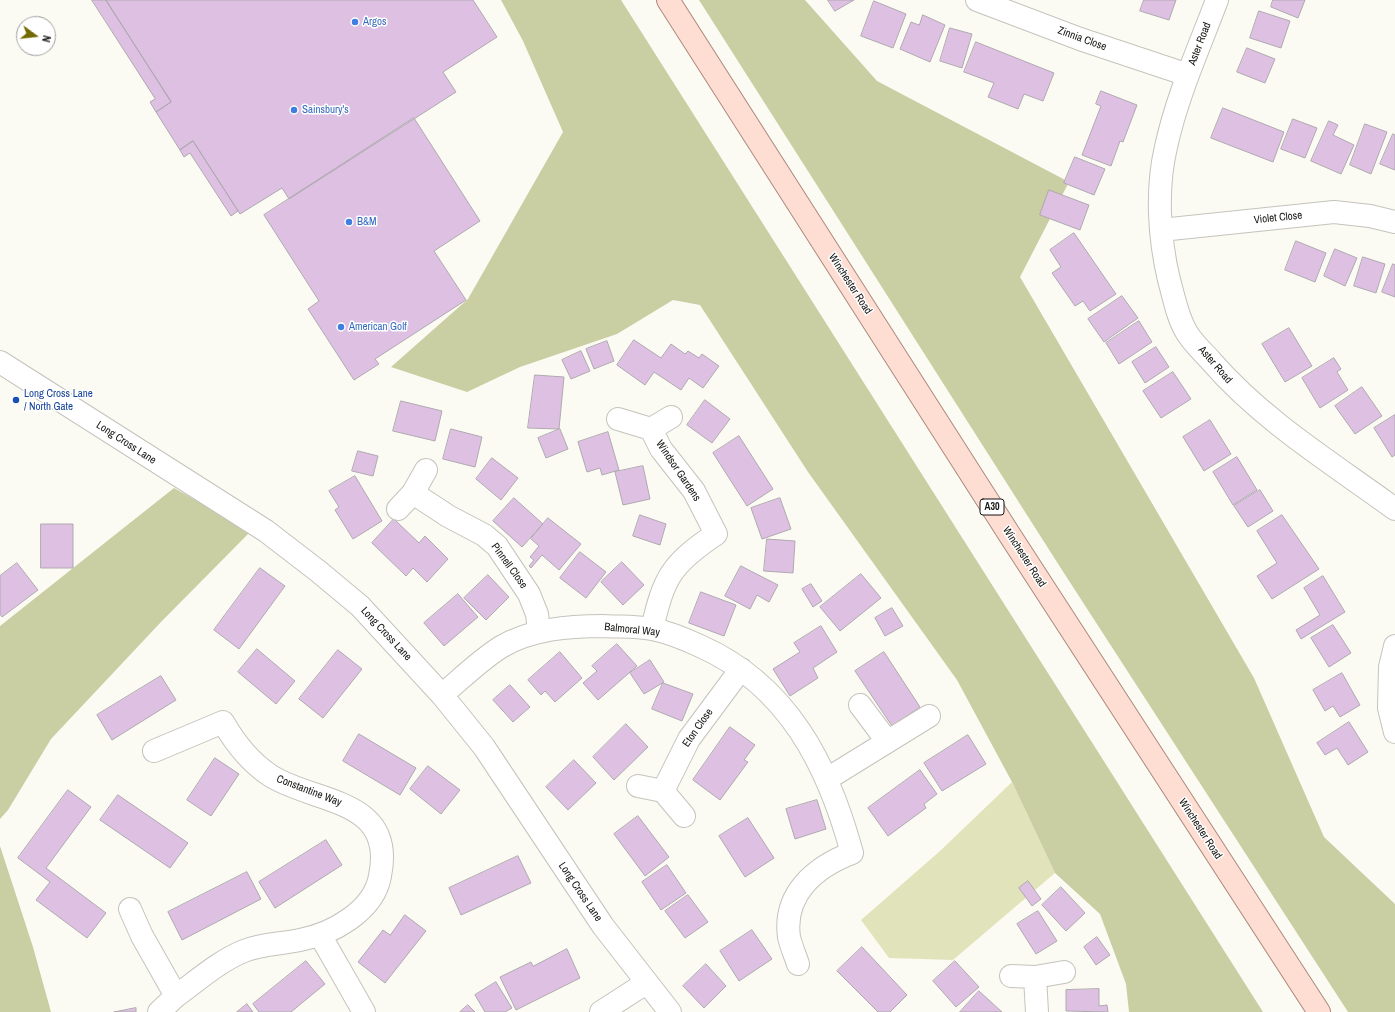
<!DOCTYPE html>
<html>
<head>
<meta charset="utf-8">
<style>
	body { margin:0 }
	#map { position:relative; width:1395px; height:1012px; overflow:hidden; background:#fcfbf3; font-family:"Archivo Narrow",sans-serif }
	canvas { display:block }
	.north { position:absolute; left:16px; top:16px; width:40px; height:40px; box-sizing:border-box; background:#fff; border:1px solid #a1a1a1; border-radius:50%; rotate:105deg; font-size:11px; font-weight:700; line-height:16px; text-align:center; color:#151513 }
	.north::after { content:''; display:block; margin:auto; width:14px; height:18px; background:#736901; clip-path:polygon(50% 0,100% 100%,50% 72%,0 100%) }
</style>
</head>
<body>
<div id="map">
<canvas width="1395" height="1012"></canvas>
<div class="north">N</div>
</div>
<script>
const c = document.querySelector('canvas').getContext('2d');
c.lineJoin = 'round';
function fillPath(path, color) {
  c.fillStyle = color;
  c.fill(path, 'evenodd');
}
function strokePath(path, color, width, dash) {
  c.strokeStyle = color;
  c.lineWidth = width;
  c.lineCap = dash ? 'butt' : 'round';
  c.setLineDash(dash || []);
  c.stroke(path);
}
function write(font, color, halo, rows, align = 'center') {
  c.font = font + ' "Archivo Narrow",sans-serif';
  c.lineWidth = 3;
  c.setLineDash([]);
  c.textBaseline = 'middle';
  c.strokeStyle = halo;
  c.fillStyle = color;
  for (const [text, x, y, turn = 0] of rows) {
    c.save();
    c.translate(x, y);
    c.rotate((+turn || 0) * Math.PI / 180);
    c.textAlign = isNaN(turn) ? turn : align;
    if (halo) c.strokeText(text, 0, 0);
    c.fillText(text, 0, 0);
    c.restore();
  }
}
const green = new Path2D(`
	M1012,782L1055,873L953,960L889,958L861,920L940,851Z`);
const forest = new Path2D(`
	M501,0H621L1263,1012H1129L1126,984L1100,914L1055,873L1012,782L957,680L808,472L700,305L673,300L617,334L520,367L467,392L391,367L468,299L563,132L523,41Z
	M699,0H805L877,81L1069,182L1020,277L1254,678L1324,837L1395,904V1012H1348L1062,570Z
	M174,488L251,531L161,622L51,739L8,810L0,819V626Z
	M0,846L33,947L51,1012H0Z`);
const building = new Path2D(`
	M92,0H106L171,102L156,112L150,102L155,99Z
	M106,0H473L497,37L443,72L456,92L289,199L282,188L240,214L193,141L180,150L156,112L171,102Z
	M828,0H854L835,11Z
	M1144,0H1176L1169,20L1140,11Z
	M1273,0H1305L1298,18L1271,7Z
	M874,1L906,14L893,48L861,36Z
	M1259,11L1290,21L1281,48L1250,38Z
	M923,15L945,25L930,62L900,49L911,22L919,25Z
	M950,28L972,34L962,68L940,61Z
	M976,42L1054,73L1043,101L1024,94L1018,109L988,97L994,83L964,72Z
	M1247,48L1275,59L1265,83L1237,72Z
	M1101,91L1137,105L1123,142L1120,141L1111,166L1082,155L1101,106L1096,104Z
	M1223,108L1284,132L1273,162L1211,138Z
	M414,118L480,221L434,251L466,300L375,359L379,364L354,380L308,309L319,301L264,215Z
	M1293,119L1317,128L1305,158L1281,149Z
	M1329,121L1338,125L1333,135L1354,145L1341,174L1311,161Z
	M1365,124L1387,132L1371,174L1350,165Z
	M1393,134L1395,135V170L1380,164Z
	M193,141L238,211L231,216L190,153L184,157L180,150Z
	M1075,157L1105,169L1094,195L1064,183Z
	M1049,190L1089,205L1080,230L1040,215Z
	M1074,233L1116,294L1090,311L1083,301L1075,306L1052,273L1061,267L1050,250Z
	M1296,241L1326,253L1315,282L1285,270Z
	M1335,249L1357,258L1345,286L1324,276Z
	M1363,257L1385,264L1376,293L1354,286Z
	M1393,264L1395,265V297L1382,292Z
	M1122,296L1138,318L1104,342L1088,319Z
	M1139,321L1152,342L1119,364L1106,343Z
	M1289,328L1312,366L1285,382L1262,344Z
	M634,340L661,358L671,344L685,354L688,351L699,358L702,354L719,366L703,388L689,378L681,390L654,372L645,385L617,365Z
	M607,341L614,361L594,369L586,349Z
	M1156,347L1169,367L1145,383L1132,362Z
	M581,351L590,371L571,379L562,360Z
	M1334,358L1341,369L1337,372L1348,390L1320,408L1302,378Z
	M1173,372L1191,399L1161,418L1143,391Z
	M535,375L564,377L559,429L528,428Z
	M1362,387L1382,416L1355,434L1335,406Z
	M705,400L730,419L712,443L687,425Z
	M401,401L442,411L435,441L393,431Z
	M1395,415V455L1392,457L1374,428Z
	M1210,420L1231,454L1204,471L1183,437Z
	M451,429L482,437L475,467L443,459Z
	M560,429L568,449L546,458L538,438Z
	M608,432L619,470L602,475L600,468L587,472L578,442Z
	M739,436L773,489L747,506L713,453Z
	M358,451L378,456L373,476L352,471Z
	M1237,457L1257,490L1233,505L1213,472Z
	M492,458L518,478L501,500L476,479Z
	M643,466L650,499L623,505L615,472Z
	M355,476L382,521L353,539L335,510L339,507L329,491Z
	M1260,490L1273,511L1248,527L1234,506Z
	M514,498L543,524L522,547L493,521Z
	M780,498L791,529L762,539L751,508Z
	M640,515L666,524L660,545L633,536Z
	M1282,515L1319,569L1272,599L1257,576L1277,563L1257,531Z
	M548,518L581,544L559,570L542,555L531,568L529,566L534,560L530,557L539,546L531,539Z
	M394,519L419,543L425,536L448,559L427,582L413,568L406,576L372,543Z
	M41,524H73V568H41Z
	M767,539L795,541L793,573L764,571Z
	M580,552L606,572L586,598L560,578Z
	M622,562L644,585L623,605L601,582Z
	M17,563L38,590L2,617L0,614V576Z
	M741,566L778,585L769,602L757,595L750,609L725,596Z
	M260,568L285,586L239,649L214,630Z
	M861,574L881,598L840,631L820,607Z
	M488,575L509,597L486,620L464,598Z
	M1323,576L1345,612L1301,639L1296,630L1320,615L1304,588Z
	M811,584L822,601L813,607L802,589Z
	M701,592L736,605L724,636L689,623Z
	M458,594L478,617L444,646L424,623Z
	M892,608L903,626L885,636L875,618Z
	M1333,625L1351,653L1329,667L1311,638Z
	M821,626L837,652L813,668L818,678L790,696L773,669L800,652L794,643Z
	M617,644L637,666L598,700L583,683L597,671L592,666Z
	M257,649L295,681L276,704L238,672Z
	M338,650L362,669L323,718L299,699Z
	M560,652L582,678L555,702L545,691L541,695L528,680Z
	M884,652L920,707L892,726L855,671Z
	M650,660L664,682L644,694L630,673Z
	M1342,673L1360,705L1340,717L1333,706L1325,711L1313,690Z
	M161,676L176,700L112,740L97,715Z
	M663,683L693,694L682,721L652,709Z
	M510,685L530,707L513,722L493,700Z
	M1349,722L1368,752L1348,765L1337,748L1325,755L1317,743Z
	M626,724L648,747L614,780L593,757Z
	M730,727L755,745L744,760L748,762L720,800L693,780Z
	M359,734L416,768L400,795L343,761Z
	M968,735L986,764L942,791L924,763Z
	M215,758L239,774L211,816L187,800Z
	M574,760L596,783L568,810L546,787Z
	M428,766L460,790L441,814L410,789Z
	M920,770L937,794L924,804L926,808L888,836L868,808Z
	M68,790L91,807L46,868L106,913L87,938L36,900L50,882L18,858Z
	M118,795L188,843L170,868L100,820Z
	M817,800L826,829L795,839L786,809Z
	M638,816L669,857L645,876L614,834Z
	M748,818L774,858L745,877L719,836Z
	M326,840L342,865L275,908L259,882Z
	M518,856L531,883L461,915L449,888Z
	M667,865L686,893L661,910L642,882Z
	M247,872L261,899L182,940L168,912Z
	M1028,881L1041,899L1032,906L1019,888Z
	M1061,887L1085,913L1066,931L1042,905Z
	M688,895L708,922L685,938L665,911Z
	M1038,911L1057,941L1036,954L1017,924Z
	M405,915L426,931L385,983L358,962L383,930L390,935Z
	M752,930L772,959L739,981L720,951Z
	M1097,937L1110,955L1096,965L1084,947Z
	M862,947L907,995L890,1012H878L837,971Z
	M567,949L580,978L516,1010L500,977L531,962L533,966Z
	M306,961L325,984L291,1012H259L253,1004Z
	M955,961L979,987L956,1007L933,981Z
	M706,964L726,986L704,1008L683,986Z
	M496,982L512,1008L505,1012H485L475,995Z
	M1099,989V1006L1107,1005L1108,1012L1066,1011V990Z
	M979,991L1002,1012H960Z
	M247,1004L253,1012H237Z
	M468,1005L475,1012H460Z
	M136,1008V1012H114Z`);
const street = new Path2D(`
	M977,0L1080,39L1188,75
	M1217,0C1199,48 1177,96 1166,147C1156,189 1159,238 1169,280C1174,297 1177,317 1187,333C1193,343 1203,352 1211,361C1263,421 1332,463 1395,509
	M1161,230L1334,212L1370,216L1395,222
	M0,362L266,531L318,571L360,606L442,695L484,747L603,926L670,1012
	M618,419L651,429L671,417
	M651,429L661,449L694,491L716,534C671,564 664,577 652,629
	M413,493L448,516L484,535L497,546L529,594L537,614L539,632
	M398,509L413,493L426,470
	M1395,646L1390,667L1389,708L1395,732
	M442,695C461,679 480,660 501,647C531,629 569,626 603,626C619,627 636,626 652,629C668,632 685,639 700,646C788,685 828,765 852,853C815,867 783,894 789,937C791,946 795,955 798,964
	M860,705L887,741
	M154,751L223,722C235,743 251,763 271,776C316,804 396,798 380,876C374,911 332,934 300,940C281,944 261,944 244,951C219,961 197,981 176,996
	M827,779L929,716
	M638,786L663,791L684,816
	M663,791L689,739L741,669
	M130,909L142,936L176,996L159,1012
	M320,935L364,1012
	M1011,976L1035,977L1064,972
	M1035,977L1037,1012
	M601,1012L646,983`);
const primary = new Path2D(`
	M668,0L1011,537L1319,1012`);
const markers = [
	[355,22,4,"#3f7fe0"],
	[294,110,4,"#3f7fe0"],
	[349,222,4,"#3f7fe0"],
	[341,327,4,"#3f7fe0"],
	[16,400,4,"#1a4fb4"]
];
const shields = [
	[992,507,24]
];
const shieldNames = [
	["A30",992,507]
];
const shopNames = [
	["Argos",363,22],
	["Sainsbury's",302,110],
	["B&M",357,222],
	["American Golf",349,327]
];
const streetNames = [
	["Zinnia Close",1082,39,20],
	["Aster Road",1200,44,-69],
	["Violet Close",1278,218,-6],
	["Winchester Road",850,284,57],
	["Aster Road",1215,365,49],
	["Long Cross Lane",126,443,33],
	["Windsor Gardens",678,471,56],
	["Winchester Road",1024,557,57],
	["Pinnell Close",509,566,54],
	["Balmoral Way",632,630,6],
	["Long Cross Lane",386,634,47],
	["Eton Close",698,728,-55],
	["Constantine Way",309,791,21],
	["Winchester Road",1200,829,57],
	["Long Cross Lane",580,892,56]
];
const transitNames = [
	["Long Cross Lane",24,394],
	["/ North Gate",24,407]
];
fillPath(green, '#e1e4bb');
fillPath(forest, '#cacea3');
fillPath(building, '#dec0e3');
strokePath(building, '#aea9af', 1);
strokePath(street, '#c4c3bc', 24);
strokePath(primary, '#ac897c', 24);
strokePath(street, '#fff', 22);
strokePath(primary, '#feddd3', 22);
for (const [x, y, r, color] of markers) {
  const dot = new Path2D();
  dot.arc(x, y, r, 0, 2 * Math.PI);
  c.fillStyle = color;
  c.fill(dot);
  strokePath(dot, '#fff', 1.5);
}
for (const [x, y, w] of shields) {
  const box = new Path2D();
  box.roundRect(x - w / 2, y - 8, w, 16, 3);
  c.fillStyle = '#fff';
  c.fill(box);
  strokePath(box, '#151513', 1);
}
write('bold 10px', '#151513', null, shieldNames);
write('11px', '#366cbe', '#fff', shopNames, 'left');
write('11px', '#151513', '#fff', streetNames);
write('11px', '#164399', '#fff', transitNames, 'left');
</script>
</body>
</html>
